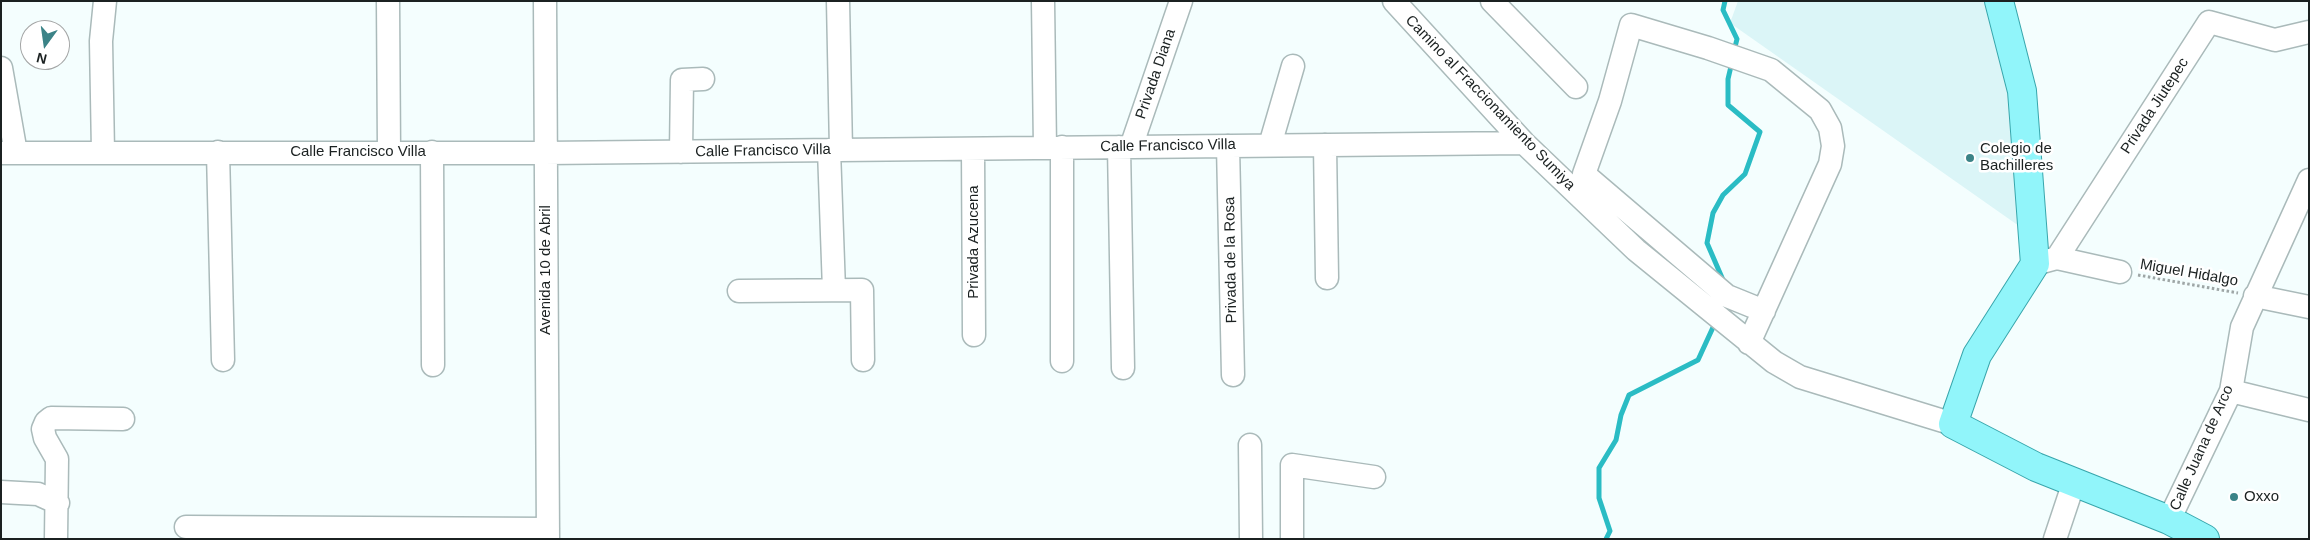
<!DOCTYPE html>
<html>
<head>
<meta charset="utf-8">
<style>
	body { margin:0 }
	#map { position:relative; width:2310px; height:540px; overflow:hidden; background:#f4fefe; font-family:Arial,sans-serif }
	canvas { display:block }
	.frame { position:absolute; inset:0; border:2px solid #1b2121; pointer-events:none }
	.north { position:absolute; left:20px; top:20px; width:50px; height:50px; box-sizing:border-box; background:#fff; border:1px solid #a4a6a6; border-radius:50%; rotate:194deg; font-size:14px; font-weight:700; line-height:20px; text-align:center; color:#1b2121 }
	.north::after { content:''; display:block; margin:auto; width:18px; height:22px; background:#3b8387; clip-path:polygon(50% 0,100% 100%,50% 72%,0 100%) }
</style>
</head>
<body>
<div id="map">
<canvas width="2310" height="540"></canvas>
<div class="frame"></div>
<div class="north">N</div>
</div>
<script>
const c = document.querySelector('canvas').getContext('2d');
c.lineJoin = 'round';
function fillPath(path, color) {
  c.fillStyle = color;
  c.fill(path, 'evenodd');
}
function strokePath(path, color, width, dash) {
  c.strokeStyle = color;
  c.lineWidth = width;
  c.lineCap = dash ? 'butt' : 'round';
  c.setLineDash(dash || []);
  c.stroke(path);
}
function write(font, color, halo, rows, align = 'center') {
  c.font = font + ' Arial,sans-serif';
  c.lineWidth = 5;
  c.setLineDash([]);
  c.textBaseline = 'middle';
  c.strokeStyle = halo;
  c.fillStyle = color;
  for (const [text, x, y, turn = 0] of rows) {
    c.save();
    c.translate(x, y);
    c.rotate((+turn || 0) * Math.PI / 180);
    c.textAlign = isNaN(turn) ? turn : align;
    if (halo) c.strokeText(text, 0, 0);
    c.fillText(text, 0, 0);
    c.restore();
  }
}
const built = new Path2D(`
	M1738,1H1995L2017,89L2019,226L1730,23Z`);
const stream = new Path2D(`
	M1725,1L1723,10L1737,39L1734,51
	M1723,280L1707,243L1713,213L1723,195L1745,174L1760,132L1728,105V79L1732,62
	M1606,539L1610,531L1599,498V468L1616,440L1621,415L1629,395L1698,360L1715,323`);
const path = new Path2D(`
	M2138,275L2238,293`);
const minor = new Path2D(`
	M388,1L389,152
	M545,1L548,539
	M838,1L841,150
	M1043,1L1045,148
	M1394,1L1524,143L1636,250L1774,362L1800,377L1953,424
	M1492,1L1576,87
	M1,68L16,153
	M1270,145L1293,66
	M1325,145L1327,278
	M1228,146L1233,375
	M1119,147L1123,368
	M1131,147L1181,1
	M973,149L974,335
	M829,150L834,290
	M103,152L101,41L105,1
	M218,152L223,360
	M432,152L433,365
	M681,152L682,80L703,79
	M1,153H545L1524,143
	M2057,258L2120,272
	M2035,264L2057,258L2209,22L2275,40L2309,32
	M739,291L862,290L863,360
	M2255,296L2309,307
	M1749,343L1830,164L1833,146L1830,128L1820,110L1771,70L1708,48L1631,25L1610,101L1584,174L1727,296L1764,311
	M1062,361V147
	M2231,391L2309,410
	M1250,445L1251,539
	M1,492L38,494L58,503
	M2169,520L2231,391L2242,327L2309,180
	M186,527L548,529
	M56,539L57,459L45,438L43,429L46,422L51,418L123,419
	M1292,539V465L1374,477
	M2055,539L2074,482`);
const major = new Path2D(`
	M1999,1L2022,91L2035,264L1977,355L1953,424L2036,467L2169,520L2205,539`);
const markers = [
	[1970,158,5,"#3b8387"],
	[2234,497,5,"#3b8387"]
];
const streetNames = [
	["Privada Diana",1156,74,-71],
	["Camino al Fraccionamiento Sumiya",1490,103,46],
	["Privada Jiutepec",2155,106,-57],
	["Calle Francisco Villa",1168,146,-1],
	["Calle Francisco Villa",763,151,-1],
	["Calle Francisco Villa",358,152],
	["Privada Azucena",974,242,-90],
	["Privada de la Rosa",1231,260,-91],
	["Avenida 10 de Abril",546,270,-90],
	["Miguel Hidalgo",2189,273,10],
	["Calle Juana de Arco",2202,448,-66]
];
const poiNames = [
	["Colegio de",1980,149],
	["Bachilleres",1980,166],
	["Oxxo",2244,497]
];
fillPath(built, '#dbf5f7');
strokePath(stream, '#2abcc4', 5);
strokePath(minor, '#aababa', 25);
strokePath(major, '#38a6ac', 30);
strokePath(path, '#9ea6a6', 3, [2.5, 2.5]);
strokePath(minor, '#fff', 22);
strokePath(major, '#91f5fa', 28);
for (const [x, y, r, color] of markers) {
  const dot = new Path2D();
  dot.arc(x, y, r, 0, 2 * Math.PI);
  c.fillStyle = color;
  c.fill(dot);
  strokePath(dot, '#fff', 2);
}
write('15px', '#1b2121', '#fff', streetNames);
write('15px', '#1b2121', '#fff', poiNames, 'left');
</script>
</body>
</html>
